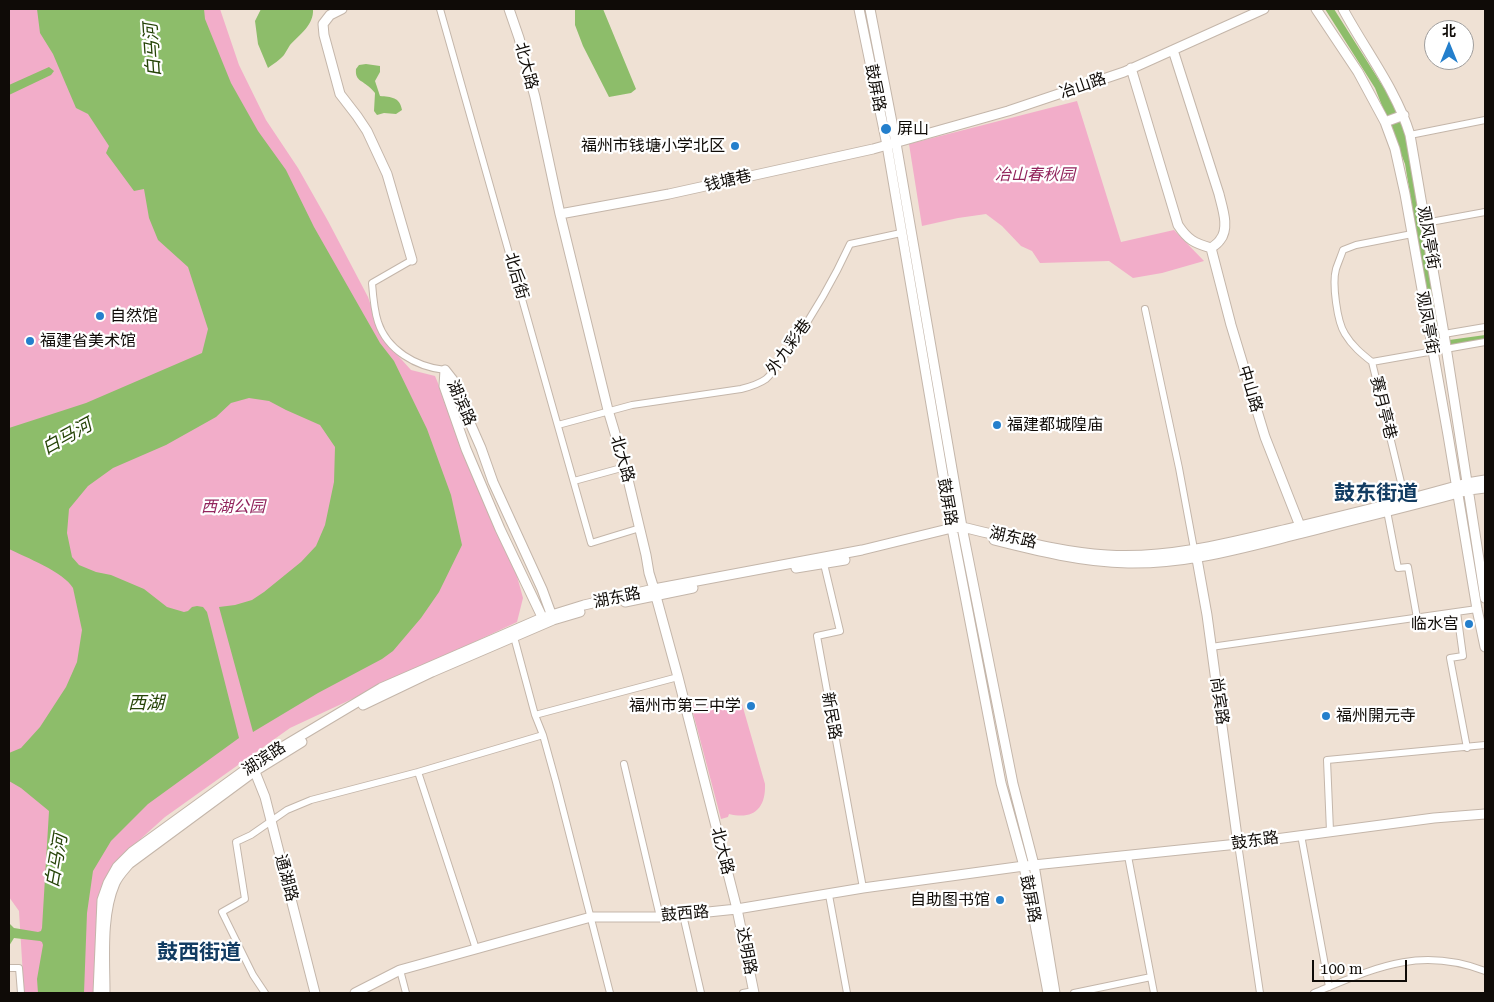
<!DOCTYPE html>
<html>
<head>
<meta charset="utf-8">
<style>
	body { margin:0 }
	#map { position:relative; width:1494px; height:1002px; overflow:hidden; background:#efe1d4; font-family:"Roboto Serif","Noto Sans SC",serif }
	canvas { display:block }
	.frame { position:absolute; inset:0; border:10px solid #0f0b07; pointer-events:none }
	.north { position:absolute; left:1424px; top:20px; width:50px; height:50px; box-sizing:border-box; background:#fff; border:1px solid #9f9d9c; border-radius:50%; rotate:0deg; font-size:14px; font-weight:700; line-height:20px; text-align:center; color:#0f0b07 }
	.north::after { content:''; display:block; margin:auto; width:18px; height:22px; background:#247fcc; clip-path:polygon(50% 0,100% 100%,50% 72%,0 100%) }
	.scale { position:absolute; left:1312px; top:960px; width:95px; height:22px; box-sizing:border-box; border:2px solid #0f0b07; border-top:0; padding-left:6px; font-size:15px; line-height:18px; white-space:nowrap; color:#0f0b07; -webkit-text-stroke:4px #fff; paint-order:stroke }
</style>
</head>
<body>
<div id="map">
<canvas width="1494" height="1002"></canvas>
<div class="frame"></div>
<div class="north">北</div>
<div class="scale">100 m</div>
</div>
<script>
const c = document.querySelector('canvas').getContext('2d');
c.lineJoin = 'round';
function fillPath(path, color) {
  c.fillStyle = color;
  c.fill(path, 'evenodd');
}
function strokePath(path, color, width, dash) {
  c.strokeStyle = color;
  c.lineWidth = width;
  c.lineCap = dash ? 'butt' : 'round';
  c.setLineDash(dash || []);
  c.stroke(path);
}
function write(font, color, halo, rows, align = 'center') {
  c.font = font + ' "Roboto Serif","Noto Sans SC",serif';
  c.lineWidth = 4.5;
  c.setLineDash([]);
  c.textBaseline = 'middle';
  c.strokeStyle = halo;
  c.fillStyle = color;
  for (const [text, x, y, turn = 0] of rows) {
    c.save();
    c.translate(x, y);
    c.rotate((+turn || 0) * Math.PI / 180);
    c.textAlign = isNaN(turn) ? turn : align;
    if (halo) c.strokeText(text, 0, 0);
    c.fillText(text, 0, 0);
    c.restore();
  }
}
const green = new Path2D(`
	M9,9H220L239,65L266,120L298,168L328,221L368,297L382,338L411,370L435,376L515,569L523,598L517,622L290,728L165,817L125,853L107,878L94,993H24L19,911L9,897Z
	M1077,101L1121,242L1174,230L1204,261L1162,273L1133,278L1109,261L1040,263L1032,251L1021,246L1002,226L986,214L958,218L922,226L909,144Z
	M724,699H737L742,704L765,784C766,809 753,820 729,814L728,817L721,819L691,705L697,703L700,713C704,702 713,701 724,699Z`);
const water = new Path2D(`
	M37,9H204L205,19L231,83L258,131L286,170L314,227L380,343L394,361L427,429L451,495L462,545L439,592L421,618L393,651L382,659L318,693L253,732L219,607L235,605L252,600L264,592L301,562L316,546L325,525L334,482L335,447L320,425L286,410L269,401L249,398L231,403L216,417L166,445L113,468L88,486L69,509L67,533L72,557L79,565L96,572L111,575L144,589L167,607L184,612L188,611L192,607L197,606L203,607L207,612L239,738L148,804L111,841L93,871L87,913L84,993H38L37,979L43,945L42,942L40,941L14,938L9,946V923L14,928L38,932L41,931L42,928L49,811L21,788L9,781V753L21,748L40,727L66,687L77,662L82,630L73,588C64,572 25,557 9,549V428L86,403L202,353L208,329L188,267L158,240L149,218L144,189L134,191L106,153L109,146L88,114L76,108L53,54L40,33Z
	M261,9H313C314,25 300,34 290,45C288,48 286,52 284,55C280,60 273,64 268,68L258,44L255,21Z
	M575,9H603L636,89L631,93L609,97L583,46L575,25Z
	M1325,9H1334L1396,107L1409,144L1442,341L1485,335V340L1436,348L1405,164L1375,88Z
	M366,64L380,66V72L375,81L380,96C391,97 400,97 402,110L396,114L384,113L377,115L374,111L375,93C373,91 371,88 368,86C361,80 355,80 356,69L359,65Z
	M49,67L54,71L51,75L9,95V85Z`);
const street = new Path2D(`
	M440,9L591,543L640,528
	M1410,135L1485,120
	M1425,223L1485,212
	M412,260L372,283C373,296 374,310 378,322C387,350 416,367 445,370
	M1145,309L1179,468L1194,549
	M1444,334L1485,327
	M1372,362L1485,342
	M558,425L632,405L741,389C749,387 759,384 766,379C775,371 782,358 790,348C813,315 833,281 850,244L901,233
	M574,481L625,467
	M1405,499L1372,362C1362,354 1352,346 1345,334C1337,322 1332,283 1336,269C1338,263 1341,256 1343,250L1356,245L1412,234
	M1387,511L1398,568L1408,567L1417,618
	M824,564L840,631L817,636L863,888
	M1457,612L1463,656L1450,658L1467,748
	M514,637L535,715L543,735L556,782L610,993
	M1211,647L1477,609
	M535,715L678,677
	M624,764L660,917
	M418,772L476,949
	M1330,831L1327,760L1485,745
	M1301,835L1329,987
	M1238,844L1260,993
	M1128,856L1154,993
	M829,895L847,993
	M683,915L701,993
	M9,968H19L21,993
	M400,970L406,993
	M265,993L253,975L222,912L245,899L236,842L251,835L287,810L311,800L418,772L543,735
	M743,993L754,991
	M1074,993L1151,977
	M1314,993C1375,968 1419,946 1485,971`);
const secondary = new Path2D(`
	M342,9L330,15L323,24L324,35L340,94L357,116L367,131L387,174L412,260
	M509,9L519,38L535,97L560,214L608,410L625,467L646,555L649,573L654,589L678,677L737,909L754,993
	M859,9L887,145L952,528L1001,783L1024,866L1048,993
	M870,9L896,143L962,527L1013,784L1034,865L1055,993
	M1316,9L1358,72L1385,122L1395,149L1405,194L1448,435L1477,609L1485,647
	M1343,9C1365,50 1397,91 1410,135L1444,334L1485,598
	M1173,50L1219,194C1222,207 1230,228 1220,240C1218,243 1214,246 1211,248
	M1131,68L1178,225C1188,240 1194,243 1211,248
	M1385,122L1404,115
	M560,214L669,194L873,149L1008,111L1124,72L1264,9
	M1211,248L1231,325L1265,437L1300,526
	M445,370L444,386L466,449L500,529L544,621
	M445,370L456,384L463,407L481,448L493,482L542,589L553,619
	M994,540C1037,551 1083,562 1128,563C1192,564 1249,546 1311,531C1363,517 1416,505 1469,490L1485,488
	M1197,559L1207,615L1238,844
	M796,568L845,560
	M625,602L693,588
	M363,705L432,672L553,620L580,612
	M253,767L265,797L315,993
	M98,993L102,900L108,883L117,867L132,852L252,765L381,688L542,618L584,605L654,589L862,550L952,528L962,527C1010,538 1058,552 1107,555C1167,559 1229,543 1287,529C1347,515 1407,500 1467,483L1485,480
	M105,993C105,959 101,915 115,883C118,876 124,870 129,864L255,771L302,742
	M355,993L400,970L591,917H660L737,909L863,888L1024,866L1238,844L1434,818L1485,814`);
const markers = [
	[886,129,6,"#247fcc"],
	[735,146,5,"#247fcc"],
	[100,316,5,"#247fcc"],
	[30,341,5,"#247fcc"],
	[997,425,5,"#247fcc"],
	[1469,624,5,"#247fcc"],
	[751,706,5,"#247fcc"],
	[1326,716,5,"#247fcc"],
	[1000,900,5,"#247fcc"]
];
const streetNames = [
	["北大路",526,66,75],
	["冶山路",1083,86,-19],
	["鼓屏路",875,88,79],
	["钱塘巷",728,181,-13],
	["观风亭街",1428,238,80],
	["北后街",516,276,74],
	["观凤亭街",1427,323,80],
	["外九彩巷",789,347,-54],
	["中山路",1250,389,73],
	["湖滨路",461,403,66],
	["赛月亭巷",1383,408,76],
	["北大路",622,459,74],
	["鼓屏路",947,502,80],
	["湖东路",1013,538,13],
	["湖东路",617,598,-12],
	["尚宾路",1219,701,82],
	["新民路",831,716,80],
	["湖滨路",264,759,-33],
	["鼓东路",1255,841,-8],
	["北大路",722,851,76],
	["通湖路",286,878,75],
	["鼓屏路",1030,899,79],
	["鼓西路",685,914,-5],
	["达明路",746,951,79]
];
const poiNames = [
	["屏山",897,129],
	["福州市钱塘小学北区",725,146,"right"],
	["自然馆",110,316],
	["福建省美术馆",40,341],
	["福建都城隍庙",1007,425],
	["临水宫",1459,624,"right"],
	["福州市第三中学",741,706,"right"],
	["福州開元寺",1336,716],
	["自助图书馆",990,900,"right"]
];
const parkNames = [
	["冶山春秋园",1035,175],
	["西湖公园",233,507]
];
const waterNames = [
	["白马河",153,50,-94],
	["白马河",67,437,-29],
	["西湖",146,704],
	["白马河",57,861,-80]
];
const districtNames = [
	["鼓东街道",1376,494],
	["鼓西街道",199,953]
];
fillPath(green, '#f2adc9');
fillPath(water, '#8dbd6a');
strokePath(street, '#c4b6aa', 8);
strokePath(secondary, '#c4b6aa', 11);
strokePath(street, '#fff', 6);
strokePath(secondary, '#fff', 9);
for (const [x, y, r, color] of markers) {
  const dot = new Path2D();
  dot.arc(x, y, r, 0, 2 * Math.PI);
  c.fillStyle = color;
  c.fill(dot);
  strokePath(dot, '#fff', 2);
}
write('16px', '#0f0b07', '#fff', streetNames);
write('16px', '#0f0b07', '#fff', poiNames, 'left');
write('italic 16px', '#92255d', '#fff', parkNames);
write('italic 18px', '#264408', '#fff', waterNames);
write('bold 21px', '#123c62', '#fff', districtNames);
</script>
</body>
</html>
